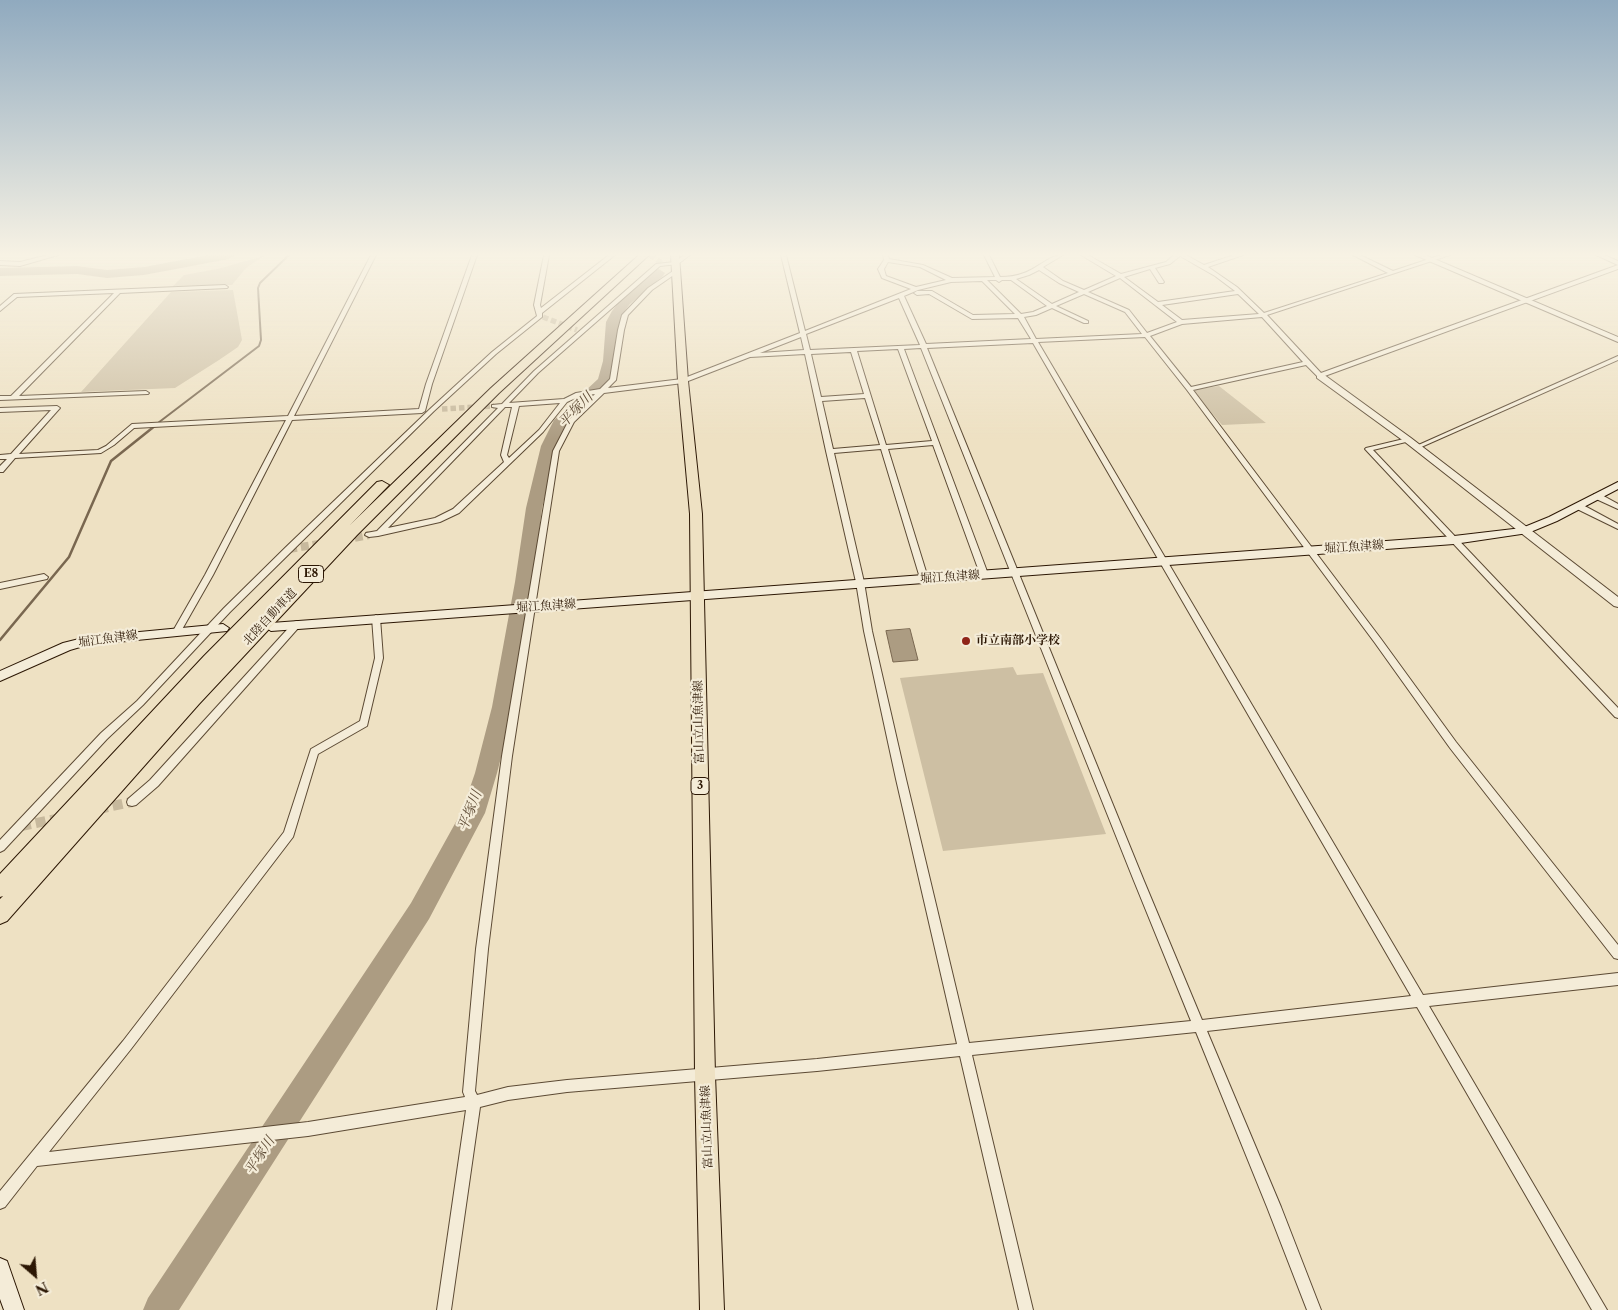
<!DOCTYPE html>
<html>
<head>
<meta charset="utf-8">
<style>
	body { margin:0 }
	#map { position:relative; width:1618px; height:1310px; overflow:hidden; background:#eee1c3; font-family:"Libre Caslon Text",serif }
	canvas { display:block }
	.north { position:absolute; left:10px; top:1250px; width:50px; height:50px; -webkit-text-stroke:4px #f4ecd8; paint-order:stroke; rotate:153deg; font-size:14px; font-weight:700; line-height:20px; text-align:center; color:#2c1704 }
	.north::after { content:''; display:block; margin:auto; width:18px; height:22px; background:#2c1704; clip-path:polygon(50% 0,100% 100%,50% 72%,0 100%) }
</style>
</head>
<body>
<div id="map">
<canvas width="1618" height="1310"></canvas>
<div class="north">N</div>
</div>
<script>
const c = document.querySelector('canvas').getContext('2d');
c.lineJoin = 'round';
function fillPath(path, color) {
  c.fillStyle = color;
  c.fill(path, 'evenodd');
}
function strokePath(path, color, width, dash) {
  c.strokeStyle = color;
  c.lineWidth = width;
  c.lineCap = dash ? 'butt' : 'round';
  c.setLineDash(dash || []);
  c.stroke(path);
}
function write(font, color, halo, rows, align = 'center') {
  c.font = font + ' "Libre Caslon Text","Noto Serif JP",serif';
  c.lineWidth = 4.5;
  c.setLineDash([]);
  c.textBaseline = 'middle';
  c.strokeStyle = halo;
  c.fillStyle = color;
  for (const [text, x, y, turn = 0] of rows) {
    c.save();
    c.translate(x, y);
    c.rotate((+turn || 0) * Math.PI / 180);
    c.textAlign = isNaN(turn) ? turn : align;
    if (halo) c.strokeText(text, 0, 0);
    c.fillText(text, 0, 0);
    c.restore();
  }
}
const green = new Path2D(`
	M264,256L246,268L232,285L173,286L184,275L217,269Z
	M233,290L242,340L238,347L219,360L175,388L81,392L171,292Z
	M1219,386L1266,423L1222,425L1192,390Z
	M1013,667L1017,675L1043,673L1106,834L943,851L900,678Z`);
const water = new Path2D(`
	M910,629L918,660L893,662L886,631Z`);
const streamFar1 = new Path2D(`
	M154,426L259,346L261,340L258,288L260,283L289,255`);
const stream = new Path2D(`
	M0,640L69,557L111,461L156,425`);
const river = new Path2D(`
	M208,255H235L229,259L144,275L107,278L77,274L0,276V268L77,266L107,270L144,267Z
	M659,269L665,273L663,276L630,304L624,312L620,322L617,361L612,380L566,425L557,446L542,508L533,582L514,707L497,773L485,813L429,919L179,1310H143L148,1298L411,903L462,811L475,773L492,707L515,582L526,508L541,446L554,420L598,379L603,361L606,322L612,311L622,298L655,270Z`);
const minorTunnelFar2 = new Path2D(`
	M650,255L663,264
	M543,317L577,330
	M442,409L494,406`);
const minorTunnelFar1 = new Path2D(`
	M343,540L369,535
	M289,549L325,543`);
const minorTunnel = new Path2D(`
	M98,809L132,802
	M21,826L61,818`);
const minor = new Path2D(`
	M48,255H58L20,266L0,265V261L20,262Z
	M371,255H376L294,416L419,409L426,384L472,255H477L432,384L425,411L422,413L292,420L213,575L180,633L177,634L173,631L205,575L286,420L134,428L114,445L101,453L15,458L3,472H0V466L7,459H0V455L11,454L51,410L0,412V408L57,406L60,408L19,454L98,450L106,446L132,424L288,416Z
	M544,255H549L540,305L541,308L609,255H615L542,313V317L496,354L434,411L292,551L230,612L143,705L107,739L4,850L0,852V840L101,733L137,701L224,608L286,547L430,409L492,352L537,316L534,305Z
	M684,255H690L678,264L660,266L538,373L509,403L564,399L576,393L600,389L610,379L618,330L622,315L648,288L676,269L679,271L678,272L652,290L628,315L624,330L616,380L608,388L682,379L800,333L781,255H786L805,331L911,289L882,278L878,269L884,260L883,255H888L889,259L923,265L952,278L995,277L984,255H989L1000,277C1008,277 1016,276 1024,273C1037,269 1049,255 1063,255L1043,267L1063,281L1084,290L1116,276L1081,255H1088L1121,274L1166,262L1174,255H1186L1204,265L1234,255H1243L1208,267L1237,287L1264,313L1388,273L1353,255H1360L1393,271L1441,255H1450L1267,315L1321,373L1618,265V269L1322,377H1318L1306,365L1193,390L1381,639L1456,742L1618,945V959L1614,958L1450,748L1375,643L1187,390L1145,337L1038,342L1423,995L1618,973V985L1429,1006L1607,1310H1592L1417,1007L1207,1031L1281,1207L1321,1310H1307L1267,1207L1196,1032L972,1055L1033,1310H1019L960,1056L817,1071L567,1092L508,1100L480,1107L451,1310H437L466,1110L308,1136L37,1166L5,1207L0,1209V1191L123,1041L284,832L311,749L360,721L375,658L372,618L376,615L380,618L383,658L367,726L318,754L293,837L131,1049L49,1152L308,1122L465,1097L463,1092L476,949L502,756L553,451L569,420L595,394L580,396L567,402L543,432L459,513L440,522L378,536L369,537L365,535L366,533L377,531L498,408L492,407V405L502,404L534,371L656,264L675,262ZM1180,256L1215,276L1235,291L1158,302L1124,277L1150,269L1159,283H1163L1164,282L1155,268L1170,264ZM888,262L920,267L946,280L916,287L886,276L884,269ZM1039,270L1059,283L1079,292L1052,304L1016,279L1029,275ZM1120,278L1177,322L1147,333L1129,310L1088,292ZM987,280H996L999,282L1002,280H1011L1047,306L1033,312L1021,314ZM982,281L1015,314L973,315L932,291H917L914,293L917,295L929,294L972,319L1018,318L1031,339L926,344L904,296L918,290L951,282ZM1084,294L1125,312L1142,334L1036,339L1024,317L1036,315L1052,308L1084,323H1088V321L1056,306ZM1238,294L1259,314L1182,320L1162,305ZM899,298L920,345L810,350L806,334ZM1262,317L1303,362L1191,387L1150,336L1182,324ZM801,337L804,350L760,353ZM1033,343L1411,996L1202,1020L1144,881L927,348ZM921,348L1134,881L1191,1021L969,1043L906,779L872,631L864,582L834,453L881,449L920,578L924,581L928,578L888,449L933,445L980,574L984,577L987,576L988,574L904,349ZM898,349L932,441L886,445L857,351ZM851,352L864,394L821,397L811,354ZM805,354L826,451L856,582L864,631L896,779L957,1044L817,1059L567,1080L508,1087L477,1095L475,1091L488,949L512,756L559,451L574,422L604,393L683,383L750,357ZM865,398L880,445L833,449L822,401ZM560,403L539,430L509,458L507,455L519,406ZM505,407H512L501,455L504,462L453,509L435,518L388,528Z
	M1596,255H1604L1618,261V265Z
	M225,285L228,287L227,288L120,293L19,396L146,391L149,393L148,394L0,400V396H11L114,293L17,297L0,311V306L14,294Z
	M1618,356V360L1419,448H1415L1414,447Z
	M1408,438L1411,440L1410,441L1373,450L1618,708V718L1615,717L1365,449L1366,448Z
	M1594,494H1600L1618,504V509L1594,498Z
	M1575,504H1581L1618,524V529L1575,508Z
	M44,574L48,577L47,579L0,589V583Z
	M297,621L301,624L300,626L158,786L136,805L132,806L128,805L127,802L128,799L150,780L294,622Z`);
const tertiary = new Path2D(`
	M1415,255H1425L1618,337V342Z
	M1317,374H1323L1411,438L1618,597V607L1614,606L1405,442L1317,378Z`);
const secondary = new Path2D(`
	M1618,482V489L1557,521L1528,533L1454,544L271,631L265,627L271,623L1454,536L1522,528L1549,517Z
	M223,624L229,628L227,631L87,645L70,650L0,681V671L63,643L87,637Z
	M0,1258L7,1261L24,1310H4L0,1299Z`);
const primary = new Path2D(`
	M671,255H679L688,381L702,514L715,1075L724,1310H700L695,1075L690,514L678,381Z`);
const motorway = new Path2D(`
	M639,255H649L499,393L357,535L199,704L7,921L0,924V899L3,896L0,897V874L204,656L377,482L382,481L389,485L350,525L491,388Z`);
const markers = [
	[966,641,5,"#8f2418"]
];
const shields = [
	[311,574,25],
	[700,786,18]
];
const shieldNames = [
	["E8",311,574],
	["3",700,786]
];
const streetNames = [
	["堀江魚津線",1354,547,-4],
	["堀江魚津線",950,577,-4],
	["堀江魚津線",546,606,-4],
	["北陸自動車道",270,617,-47],
	["堀江魚津線",108,639,-8],
	["富山立山魚津線",699,722,-91],
	["富山立山魚津線",707,1127,-92]
];
const poiNames = [
	["市立南部小学校",976,641]
];
const waterNames = [
	["平塚川",576,410,-46],
	["平塚川",470,811,-68],
	["平塚川",260,1156,-57]
];
fillPath(green, '#cdbfa3');
fillPath(water, '#ac9c82');
strokePath(water, '#796750', 1);
strokePath(streamFar1, '#796750', 2);
strokePath(stream, '#796750', 2.5);
fillPath(river, '#ac9c82');
strokePath(minorTunnelFar2, '#c7b99d', 5.5, [5.5, 3]);
strokePath(minorTunnelFar1, '#c7b99d', 8, [8, 4]);
strokePath(minorTunnel, '#c7b99d', 10, [10, 5]);
strokePath(minor, '#5c4a34', 2);
strokePath(tertiary, '#5c4a34', 2);
strokePath(secondary, '#2c1704', 2);
strokePath(primary, '#2c1704', 2);
strokePath(motorway, '#2c1704', 2);
fillPath(minor, '#f4ecd8');
fillPath(tertiary, '#f4ecd8');
fillPath(secondary, '#f4ecd8');
fillPath(primary, '#eee1c3');
fillPath(motorway, '#eee1c3');
const sky = c.createLinearGradient(0, 0, 0, 439);
sky.addColorStop(0, '#90aabf');
sky.addColorStop(0.58, '#f7f2e4');
sky.addColorStop(1, '#f7f2e400');
c.fillStyle = sky;
c.fillRect(0, 0, 1618, 439);
for (const [x, y, r, color] of markers) {
  const dot = new Path2D();
  dot.arc(x, y, r, 0, 2 * Math.PI);
  c.fillStyle = color;
  c.fill(dot);
  strokePath(dot, '#f4ecd8', 2);
}
for (const [x, y, w] of shields) {
  const box = new Path2D();
  box.roundRect(x - w / 2, y - 8.5, w, 17, 4);
  c.fillStyle = '#f4ecd8';
  c.fill(box);
  strokePath(box, '#2c1704', 1);
}
write('bold 11px', '#2c1704', null, shieldNames);
write('12px', '#2c1704', '#f4ecd8', streetNames);
write('bold 12px', '#2c1704', '#f4ecd8', poiNames, 'left');
write('italic 14px', '#5f4c36', '#f4ecd8', waterNames);
</script>
</body>
</html>
